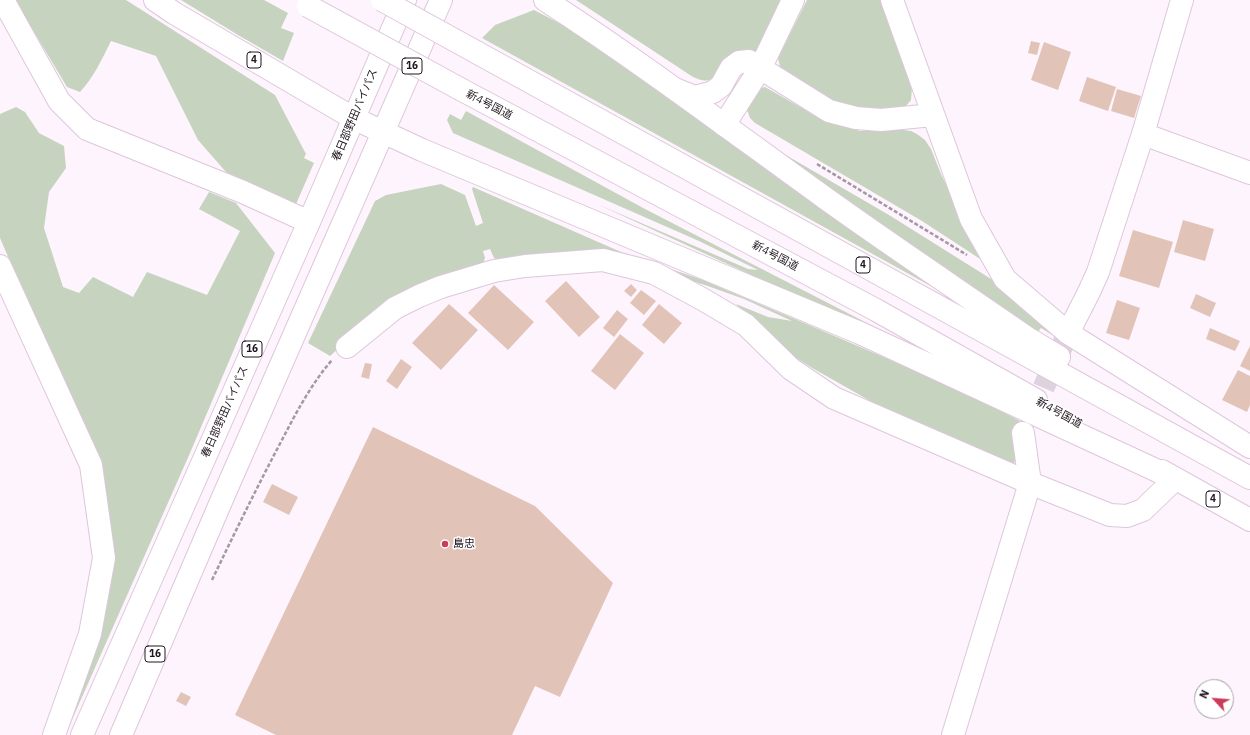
<!DOCTYPE html>
<html>
<head>
<meta charset="utf-8">
<style>
	body { margin:0 }
	#map { position:relative; width:1250px; height:735px; overflow:hidden; background:#fef4fd; font-family:"IBM Plex Sans",sans-serif }
	canvas { display:block }
	.north { position:absolute; left:1194px; top:679px; width:40px; height:40px; box-sizing:border-box; background:#fff; border:1px solid #a5a2a5; border-radius:50%; rotate:296deg; font-size:11px; font-weight:700; line-height:16px; text-align:center; color:#1f161e }
	.north::after { content:''; display:block; margin:auto; width:14px; height:18px; background:#cc3c58; clip-path:polygon(50% 0,100% 100%,50% 72%,0 100%) }
</style>
</head>
<body>
<div id="map">
<canvas width="1250" height="735"></canvas>
<div class="north">N</div>
</div>
<script>
const c = document.querySelector('canvas').getContext('2d');
c.lineJoin = 'round';
function fillPath(path, color) {
  c.fillStyle = color;
  c.fill(path, 'evenodd');
}
function strokePath(path, color, width, dash) {
  c.strokeStyle = color;
  c.lineWidth = width;
  c.lineCap = dash ? 'butt' : 'round';
  c.setLineDash(dash || []);
  c.stroke(path);
}
function write(font, color, halo, rows, align = 'center') {
  c.font = font + ' "IBM Plex Sans","Noto Sans JP",sans-serif';
  c.lineWidth = 3;
  c.setLineDash([]);
  c.textBaseline = 'middle';
  c.strokeStyle = halo;
  c.fillStyle = color;
  for (const [text, x, y, turn = 0] of rows) {
    c.save();
    c.translate(x, y);
    c.rotate((+turn || 0) * Math.PI / 180);
    c.textAlign = isNaN(turn) ? turn : align;
    if (halo) c.strokeText(text, 0, 0);
    c.fillText(text, 0, 0);
    c.restore();
  }
}
const green = new Path2D(`
	M15,0H126L275,95L306,154L304,158L314,163L296,204L226,172L198,140L156,56L111,41C102,59 94,77 80,92L67,87Z
	M181,0H264L288,13L281,28L294,33L283,61L238,35Z
	M576,0H785L757,55L729,57L712,79C705,82 700,80 693,77Z
	M807,0H881L912,87L911,100L906,106L892,111L878,112L830,102L784,72L780,67L778,58Z
	M534,10L561,24L595,46L937,287L936,289L482,38L495,25Z
	M765,87L821,119L860,131L896,129L911,131L917,134L925,140L931,149L941,174L962,217L997,270L922,221L755,123L750,118L746,107L757,89Z
	M16,107L25,112L39,133L64,146L66,168L49,192L44,228L63,287L79,293L93,277L133,297L147,272L207,295L240,231L199,209L209,192L236,203L275,253L190,453L67,731L98,529L40,331L0,238V114Z
	M466,111L645,209L867,323L866,326L781,292L747,273L597,204L748,269L758,270L699,241L453,133L447,120L450,114L461,120Z
	M772,147L889,215L1031,304L1054,327V336L1041,328L1037,333Z
	M441,184L465,195L476,226L483,223L472,189L473,187L621,252L703,280L809,325L960,390L1020,421L1014,431L1018,458L1012,465L895,415L814,369L778,347L736,304L768,317L792,321L744,299L705,285L648,268L501,263L494,258L490,249L483,251L485,258L481,269L356,333L330,356L308,343L375,201L386,195Z`);
const building = new Path2D(`
	M1031,41L1040,43L1037,55L1028,53Z
	M1044,42L1071,52L1058,90L1031,80Z
	M1087,77L1116,87L1108,111L1079,101Z
	M1117,89L1141,96L1134,118L1111,111Z
	M1183,220L1214,229L1205,261L1174,252Z
	M1133,230L1173,242L1159,288L1119,276Z
	M566,281L600,317L579,337L545,301Z
	M631,284L637,290L631,297L624,291Z
	M494,285L534,322L508,350L468,313Z
	M641,290L656,301L644,315L630,303Z
	M1196,294L1216,303L1210,317L1190,308Z
	M1117,300L1140,308L1129,340L1106,333Z
	M449,304L478,330L441,370L412,343Z
	M659,304L682,323L664,344L642,325Z
	M617,310L628,319L614,337L603,328Z
	M1210,328L1240,341L1235,351L1206,339Z
	M620,334L644,353L615,390L591,371Z
	M1250,346V371L1240,366Z
	M401,359L412,367L397,389L386,381Z
	M365,363L372,364L369,379L361,377Z
	M1238,370L1250,376V405L1247,412L1222,400Z
	M373,427L535,506L613,583L560,697L535,686L512,735H276L235,715Z
	M272,484L298,497L289,515L263,502Z
	M181,692L191,697L186,706L176,701Z`);
const minorTunnel = new Path2D(`
	M1030,418L1068,333`);
const path = new Path2D(`
	M817,164L967,255
	M212,580C235,532 258,485 283,438C297,411 312,383 332,360`);
const minor = new Path2D(`
	M3,0L59,101L87,129L243,192L309,222
	M892,0L971,219L1005,279L1068,333L1250,447
	M677,90L695,97L713,92L721,86L731,68L739,62L749,61L829,111L856,118L881,120L933,115
	M724,125L761,67L793,0
	M1143,134L1250,173
	M0,266L91,465L104,558L90,634L54,735
	M1068,333L1089,292L1098,272L1143,134L1182,0
	M347,347L395,308L419,296L441,287L494,271L525,266L603,260L654,273L704,300L746,325L791,369L834,398L1030,483L1110,515L1127,516L1143,510L1175,479
	M953,735L1030,483L1023,433`);
const highway = new Path2D(`
	M155,0L174,13L353,118L422,150L860,333L1175,479
	M545,0C641,62 732,131 825,198C892,246 961,292 1029,339L1059,357
	M476,52L1250,478
	M462,90L876,310L1036,400
	M1162,471L1250,520
	M82,735L309,222L405,0
	M121,735L223,497L441,0`);
const highwayBridge = new Path2D(`
	M382,0L476,52
	M308,6L462,90`);
const markers = [
	[445,544,4,"#cc3c58"]
];
const shields = [
	[254,60,14],
	[412,66,20],
	[863,265,14],
	[252,349,20],
	[1213,499,14],
	[155,654,20]
];
const shieldNames = [
	["4",254,60],
	["16",412,66],
	["4",863,265],
	["16",252,349],
	["4",1213,499],
	["16",155,654]
];
const streetNames = [
	["新4号国道",489,105,28],
	["春日部野田バイパス",355,115,-67],
	["新4号国道",775,256,28],
	["春日部野田バイパス",225,412,-66],
	["新4号国道",1059,413,29]
];
const poiNames = [
	["島忠",453,544]
];
fillPath(green, '#c6d3be');
fillPath(building, '#e2c3b8');
strokePath(minorTunnel, '#ddd3dc', 22, [22, 11]);
strokePath(minor, '#dec6dc', 24);
strokePath(highway, '#dec6dc', 24);
strokePath(path, '#a399a2', 2.5, [4, 2]);
strokePath(minor, '#fff', 22);
strokePath(highway, '#fff', 22);
strokePath(highwayBridge, '#dec6dc', 24, []);
strokePath(highwayBridge, '#fff', 22);
for (const [x, y, r, color] of markers) {
  const dot = new Path2D();
  dot.arc(x, y, r, 0, 2 * Math.PI);
  c.fillStyle = color;
  c.fill(dot);
  strokePath(dot, '#fff', 1.5);
}
for (const [x, y, w] of shields) {
  const box = new Path2D();
  box.roundRect(x - w / 2, y - 8, w, 16, 3);
  c.fillStyle = '#fff';
  c.fill(box);
  strokePath(box, '#1f161e', 1);
}
write('bold 10px', '#1f161e', null, shieldNames);
write('11px', '#1f161e', '#fff', streetNames);
write('11px', '#1f161e', '#fff', poiNames, 'left');
</script>
</body>
</html>
